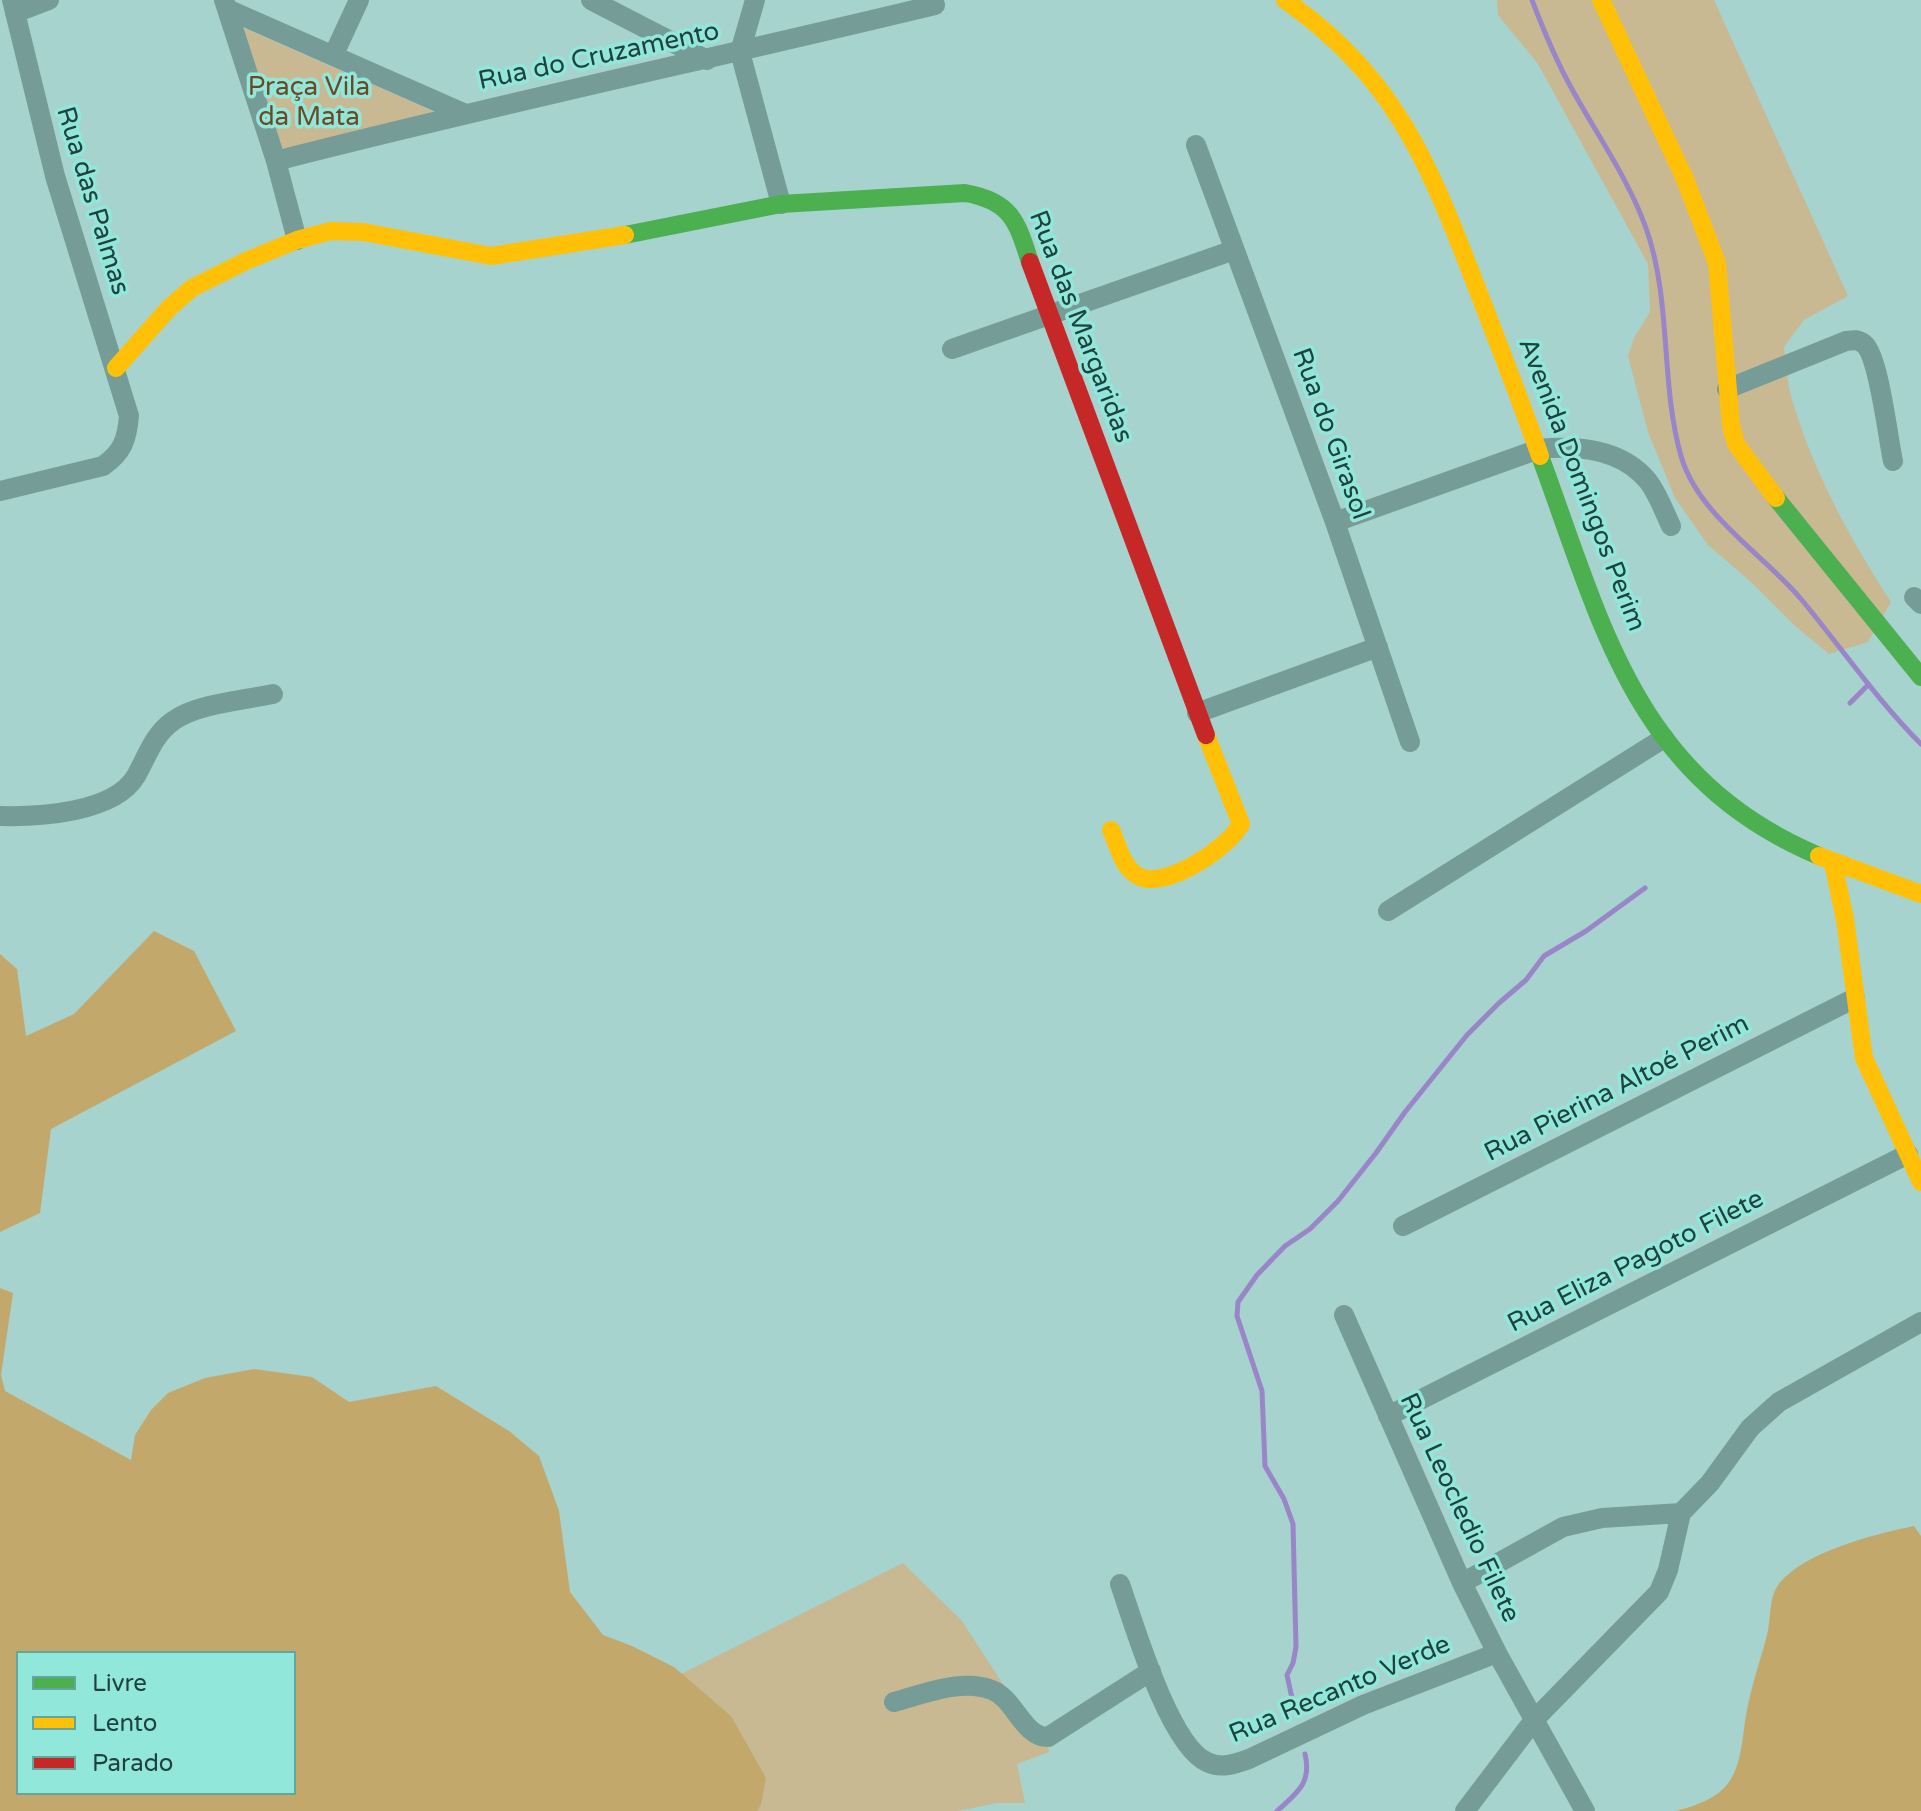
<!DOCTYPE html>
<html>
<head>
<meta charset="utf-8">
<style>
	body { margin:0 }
	#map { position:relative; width:1921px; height:1811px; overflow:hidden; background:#a6d3cd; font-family:"Varela Round",sans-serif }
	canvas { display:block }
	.legend { position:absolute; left:16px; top:1651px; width:280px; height:144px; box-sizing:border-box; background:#92e7db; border:2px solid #64a59c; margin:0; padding:10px 14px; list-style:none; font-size:24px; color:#1f423e }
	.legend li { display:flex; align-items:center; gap:16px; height:40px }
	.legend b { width:40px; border:2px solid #64a59c }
</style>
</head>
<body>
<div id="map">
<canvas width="1921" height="1811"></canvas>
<ul class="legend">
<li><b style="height:10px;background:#4caf50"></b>Livre</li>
<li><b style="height:10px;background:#ffc107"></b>Lento</li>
<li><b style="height:10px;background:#c62828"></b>Parado</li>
</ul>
</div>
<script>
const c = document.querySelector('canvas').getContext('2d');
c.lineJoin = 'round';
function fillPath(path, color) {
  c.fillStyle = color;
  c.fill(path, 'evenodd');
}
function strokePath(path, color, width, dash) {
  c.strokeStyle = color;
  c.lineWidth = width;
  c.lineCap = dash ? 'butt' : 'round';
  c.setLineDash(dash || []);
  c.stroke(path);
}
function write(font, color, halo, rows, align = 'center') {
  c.font = font + ' "Varela Round",sans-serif';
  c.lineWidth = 7;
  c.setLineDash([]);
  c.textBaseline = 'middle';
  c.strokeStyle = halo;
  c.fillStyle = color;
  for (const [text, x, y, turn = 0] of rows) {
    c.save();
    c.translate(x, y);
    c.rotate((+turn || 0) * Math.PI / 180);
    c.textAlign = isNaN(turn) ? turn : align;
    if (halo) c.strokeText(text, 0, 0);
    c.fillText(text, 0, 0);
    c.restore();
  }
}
const green = new Path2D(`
	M1497,0H1714L1848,296L1804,320L1784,347C1786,363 1787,380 1791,396C1812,469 1850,539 1891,602L1868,642L1829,654L1794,625L1750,581L1708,545L1675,498L1648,432L1628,356L1634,338L1650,312L1648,264L1538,64L1498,15Z
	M239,26L437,113L281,154Z
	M903,1563L962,1621L1032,1729L1048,1746L1049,1752L1017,1764L1025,1803H997L958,1811H757L761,1805L731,1716L681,1674Z`);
const forest = new Path2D(`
	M154,931L194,951L236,1031L51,1129L40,1213L0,1232V954L17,969L26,1036L74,1014Z
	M0,1288L13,1293L1,1375L5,1391L131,1460L135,1435L151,1410L168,1393L205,1378L254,1369L312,1377L349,1402L436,1386L509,1431L539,1456L559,1511L570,1592L603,1635L632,1646L674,1667L731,1716L766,1778L761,1805L757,1811H0ZM18,1653H294V1793H18Z
	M1914,1526L1921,1536V1811H1676C1695,1806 1717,1799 1729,1782C1744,1760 1742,1730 1748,1705C1753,1681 1761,1658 1767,1635C1771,1621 1769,1598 1777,1587C1799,1553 1875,1534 1914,1526Z`);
const stream = new Path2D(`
	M1532,0C1542,26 1553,53 1566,78C1592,128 1627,175 1646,228C1672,301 1660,382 1681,456C1698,515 1763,554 1801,599C1841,647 1876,699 1921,744
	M1850,703L1868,685
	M1295,1712L1287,1675L1293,1663L1296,1647L1293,1524L1284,1499L1265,1466L1262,1391L1237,1316L1238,1302L1257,1275L1285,1246L1310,1229L1338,1201L1376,1153L1405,1112L1467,1035L1499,1003L1526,980L1544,956L1586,931L1645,888
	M1277,1811C1297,1793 1312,1783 1305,1754`);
const street = new Path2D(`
	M224,0L276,161L297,240
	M591,0L707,60
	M755,0L740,52L781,204
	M227,9L463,113
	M15,13L49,0
	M334,54L359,0
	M1196,145L1335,522L1410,742
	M276,161C494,105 715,58 935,5
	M952,349L1234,250
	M1727,389L1846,341C1853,340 1858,339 1864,344C1879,356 1888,439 1893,461
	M0,491L103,466C123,452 127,439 129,416L55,176L12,0
	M1335,522L1539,449C1577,445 1622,449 1648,481C1658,494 1664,511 1671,526
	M1914,597L1921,604
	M1197,713L1378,647
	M0,816C39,817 114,813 136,776C147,757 153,735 173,721C196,704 244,700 273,694
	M1388,911L1664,738
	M1403,1226L1855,998
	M1344,1315L1462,1583L1497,1653L1585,1811
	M1388,1416L1908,1154
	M1462,1583L1563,1527L1602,1518L1681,1513
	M1120,1584C1134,1624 1169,1745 1207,1762C1221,1769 1235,1764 1249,1759L1363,1705L1497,1653
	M894,1702C924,1694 962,1678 992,1690C1015,1699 1023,1737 1048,1737L1151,1671
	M1465,1811L1534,1720L1659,1592L1668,1570L1681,1513L1710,1483L1750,1428L1779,1402L1921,1322`);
const fast = new Path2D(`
	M625,235L781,204L965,193C1011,201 1017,221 1030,262
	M1540,456C1603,627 1635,778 1819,856
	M1776,498L1921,677`);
const slow = new Path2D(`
	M1285,0C1394,77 1427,159 1473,278C1496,337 1519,396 1540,456
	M1601,0L1685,179L1717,263L1731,425L1736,444L1776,498
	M116,368L169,308L192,288L246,261L297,240L331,231L363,232L491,256L625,235
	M1111,830C1118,845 1123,870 1140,877C1167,889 1229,847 1241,824L1206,735
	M1819,856L1921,894
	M1833,863L1845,919L1864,1058L1921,1182`);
const jam = new Path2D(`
	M1030,262L1206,735`);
const streetNames = [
	["Rua do Cruzamento",599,57,-12],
	["Rua das Palmas",92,201,73],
	["Rua das Margaridas",1080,327,69],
	["Rua do Girasol",1330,434,70],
	["Avenida Domingos Perim",1581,485,69],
	["Rua Pierina Altoé Perim",1617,1089,-27],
	["Rua Eliza Pagoto Filete",1636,1262,-27],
	["Rua Leocledio Filete",1459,1508,65],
	["Rua Recanto Verde",1340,1690,-23]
];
const parkNames = [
	["Praça Vila",309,88],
	["da Mata",309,118]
];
fillPath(green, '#c8b992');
fillPath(forest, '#c3a86b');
strokePath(stream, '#9985c8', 5);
strokePath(street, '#769c97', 20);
strokePath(fast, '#4caf50', 18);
strokePath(slow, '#ffc107', 18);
strokePath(jam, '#c62828', 18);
write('26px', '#1f423e', '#92e7db', streetNames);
write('26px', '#6c4823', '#92e7db', parkNames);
</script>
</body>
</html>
